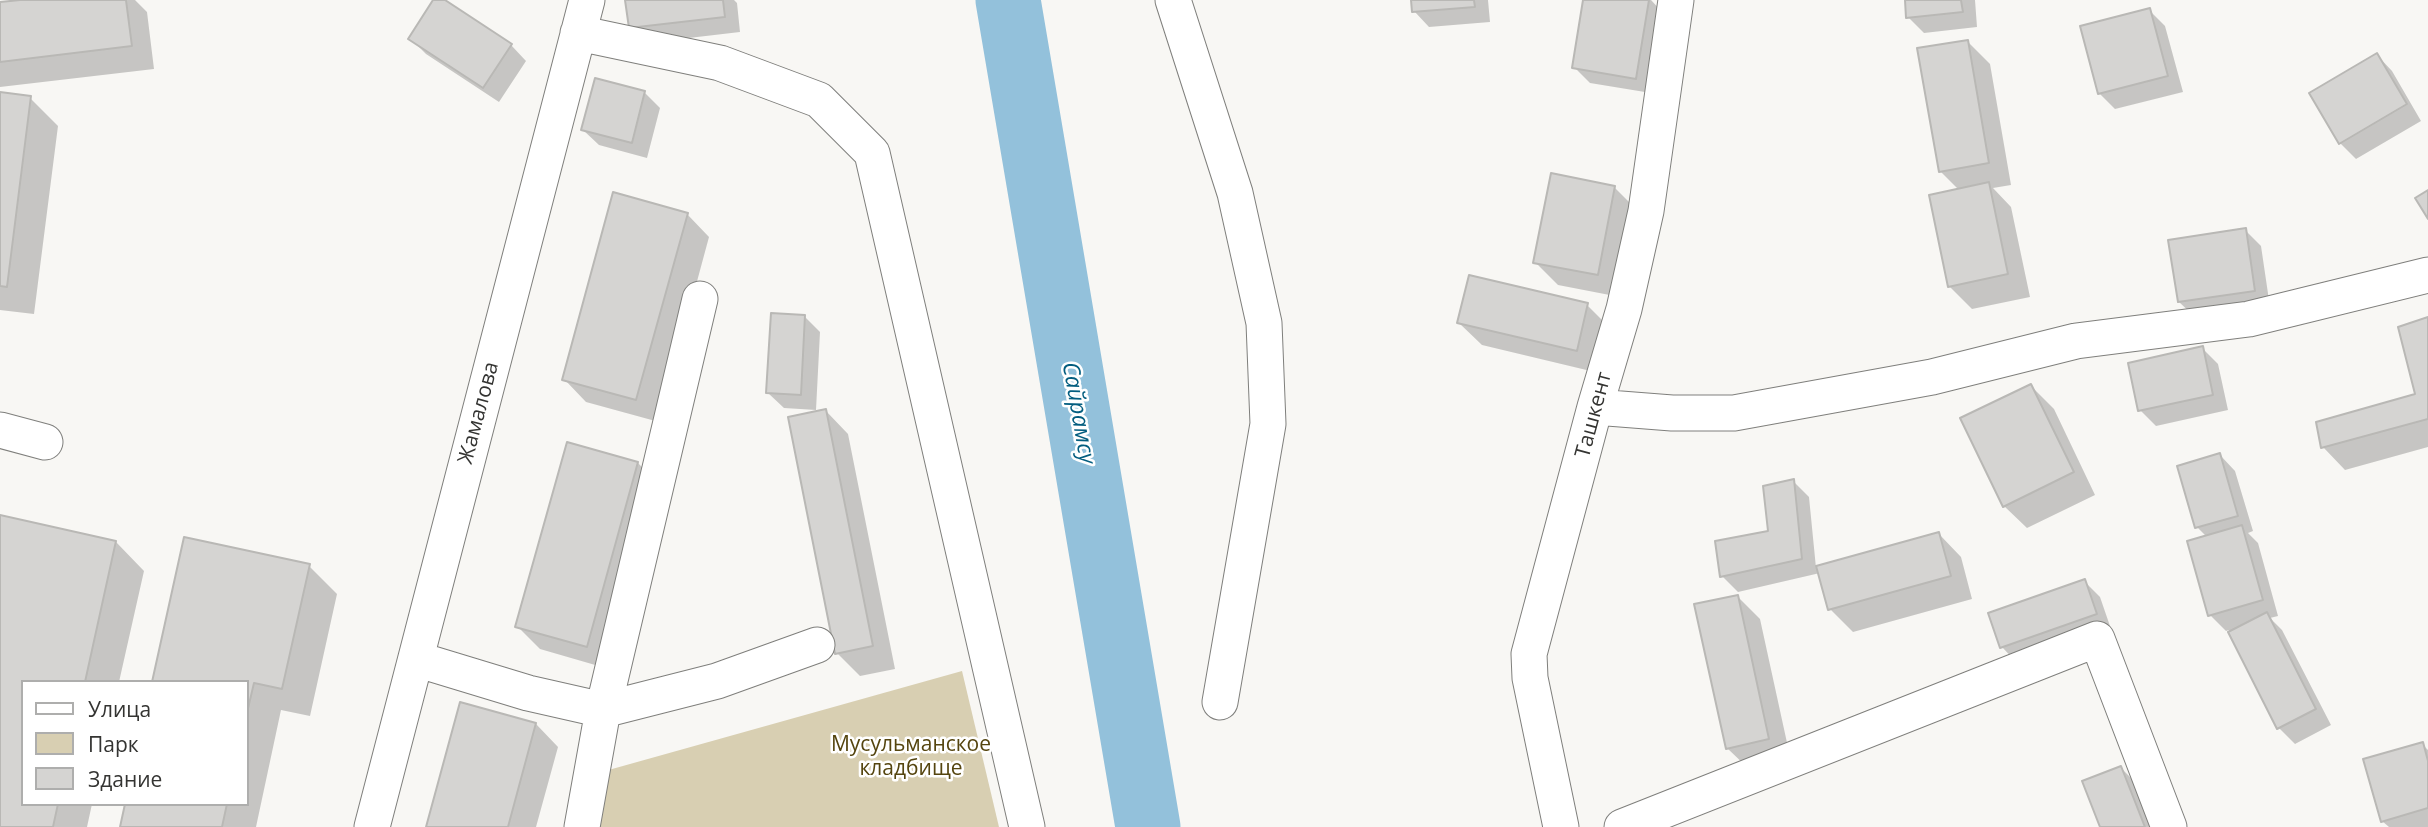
<!DOCTYPE html>
<html>
<head>
<meta charset="utf-8">
<style>
	body { margin:0 }
	#map { position:relative; width:2428px; height:827px; overflow:hidden; background:#f8f7f4; font-family:"Open Sans",sans-serif }
	canvas { display:block }
	.legend { position:absolute; left:21px; top:680px; width:228px; height:126px; box-sizing:border-box; background:#fff; border:2px solid #aeaead; margin:0; padding:9px 12px; list-style:none; font-size:21px; color:#343432 }
	.legend li { display:flex; align-items:center; gap:14px; height:35px }
	.legend b { width:35px; border:2px solid #aeaead }
</style>
</head>
<body>
<div id="map">
<canvas width="2428" height="827"></canvas>
<ul class="legend">
<li><b style="height:9px;background:#fff"></b>Улица</li>
<li><b style="height:19px;background:#d8cfb2"></b>Парк</li>
<li><b style="height:19px;background:#d5d4d2"></b>Здание</li>
</ul>
</div>
<script>
const c = document.querySelector('canvas').getContext('2d');
c.lineJoin = 'round';
function fillPath(path, color) {
  c.fillStyle = color;
  c.fill(path, 'evenodd');
}
function strokePath(path, color, width, dash) {
  c.strokeStyle = color;
  c.lineWidth = width;
  c.lineCap = dash ? 'butt' : 'round';
  c.setLineDash(dash || []);
  c.stroke(path);
}
function write(font, color, halo, rows, align = 'center') {
  c.font = font + ' "Open Sans",sans-serif';
  c.lineWidth = 5;
  c.setLineDash([]);
  c.textBaseline = 'middle';
  c.strokeStyle = halo;
  c.fillStyle = color;
  for (const [text, x, y, turn = 0] of rows) {
    c.save();
    c.translate(x, y);
    c.rotate((+turn || 0) * Math.PI / 180);
    c.textAlign = isNaN(turn) ? turn : align;
    if (halo) c.strokeText(text, 0, 0);
    c.fillText(text, 0, 0);
    c.restore();
  }
}
const green = new Path2D(`
	M962,671L999,827H599L605,771Z`);
const shadow = new Path2D(`
	M34,0H135L147,12L154,69L0,87V4Z
	M435,0H442L511,45L526,61L499,102L426,54L410,38Z
	M627,0H734L737,3L740,32L646,43L630,27Z
	M1413,0H1488L1490,22L1429,27L1414,11Z
	M1585,0H1651L1664,14L1651,93L1590,83L1574,67Z
	M1906,0H1975L1977,27L1924,33L1908,17Z
	M2149,10L2165,26L2183,92L2115,109L2100,94Z
	M1967,41L1990,64L2011,185L1993,188L2011,207L2030,297L1972,309L1949,286L1959,190L1940,171Z
	M2377,55L2392,71L2421,121L2356,159L2340,143Z
	M644,92L660,108L647,158L599,145L583,130Z
	M0,94L30,98L58,126L34,314L0,310Z
	M1614,187L1637,210L1620,297L1558,285L1535,262Z
	M687,214L709,237L659,422L586,402L564,379Z
	M2245,230L2261,246L2270,307L2195,317L2179,302Z
	M1587,305L1610,328L1599,373L1482,345L1459,323Z
	M804,316L820,332L816,410L784,408L768,393Z
	M2428,319V447L2345,470L2323,447L2417,396Z
	M2202,348L2218,364L2228,410L2156,426L2140,410Z
	M2031,386L2054,409L2095,495L2027,528L2004,506Z
	M826,411L848,434L895,669L860,676L837,653Z
	M568,444L638,463L660,486L609,669L540,649L517,626Z
	M2220,455L2235,471L2253,531L2248,533L2258,543L2278,616L2270,618L2282,630L2331,725L2295,744L2279,728L2229,630L2226,631L2210,615L2207,537L2197,527Z
	M1793,481L1809,497L1816,568L1939,534L1961,557L1972,599L1853,632L1830,609L1820,573L1738,592L1722,576L1770,532Z
	M0,517L116,542L144,571L119,682H23V804H92L87,827H0Z
	M309,566L337,594L310,716L281,710L256,827H122L127,804H247V682Z
	M2084,581L2100,597L2111,629L2017,663L2002,647Z
	M1737,596L1760,619L1791,761L1750,770L1727,748Z
	M536,724L558,747L536,827H428Z
	M2422,744L2428,750V827H2389L2382,821Z
	M2121,768L2137,784L2153,827H2101Z`);
const river = new Path2D(`
	M1008,0L1148,827`);
const building = new Path2D(`
	M20,0H126L132,46L0,62V2Z
	M433,0H445L512,44L483,88L408,39Z
	M625,0H723L725,17L629,28Z
	M1411,0H1474L1475,7L1412,12Z
	M1583,0H1649L1636,79L1572,68Z
	M1905,0H1961L1963,12L1906,18Z
	M2150,8L2168,76L2098,94L2080,26Z
	M1968,40L1989,163L1939,172L1917,48Z
	M2377,53L2407,104L2339,144L2309,93Z
	M595,78L645,91L632,143L581,130Z
	M0,92L31,96L7,287L0,286Z
	M1551,173L1615,186L1598,275L1533,263Z
	M1989,182L2008,274L1948,287L1929,195Z
	M2428,190V219L2415,198Z
	M613,192L688,213L636,400L562,380Z
	M2246,228L2255,291L2178,302L2168,240Z
	M1469,275L1588,303L1577,351L1457,323Z
	M771,313L805,315L801,395L766,393Z
	M2428,317V419L2321,448L2316,422L2415,394L2398,327Z
	M2203,346L2213,395L2138,411L2128,363Z
	M2031,384L2074,472L2003,507L1960,418Z
	M826,409L873,646L835,654L788,417Z
	M567,442L638,462L587,647L515,627Z
	M2220,453L2238,516L2195,528L2177,466Z
	M1794,479L1802,559L1720,577L1715,541L1768,531L1763,486Z
	M0,515L116,541L85,682H23V804H58L53,827H0Z
	M2242,525L2263,600L2208,616L2187,541Z
	M1939,532L1951,576L1828,610L1816,566Z
	M184,537L310,564L282,689L254,683L247,713V682H152Z
	M2085,579L2097,614L2000,648L1988,613Z
	M1738,595L1769,739L1726,749L1694,604Z
	M2267,612L2316,709L2277,729L2228,632Z
	M460,702L536,723L508,827H426Z
	M2423,742L2428,761V808L2381,822L2363,759Z
	M2121,766L2145,827H2100L2082,781Z
	M125,804H227L222,827H120Z`);
const minor = new Path2D(`
	M1173,0L1235,193L1264,323L1268,424L1220,702
	M578,33L720,63L819,100L872,153L1027,827
	M1595,407L1672,413H1734L1932,377L2076,341L2249,319L2428,275
	M0,430L45,442
	M416,659L528,693L603,710L717,681L817,645
	M372,827L587,0
	M582,827L603,710L700,299
	M1561,827L1530,678L1529,654L1595,407L1624,309L1646,211L1676,0
	M1622,827L2097,639L2169,827`);
const streetNames = [
	["Жамалова",479,413,-75],
	["Ташкент",1594,415,-75]
];
const parkNames = [
	["Мусульманское",911,745],
	["кладбище",911,769]
];
const waterNames = [
	["Сайрамсу",1078,413,80]
];
fillPath(green, '#d8cfb2');
fillPath(shadow, '#0003');
strokePath(river, '#93c1db', 65);
fillPath(building, '#d5d4d2');
strokePath(building, '#b9b8b5', 2);
strokePath(minor, '#7f7f7c', 37);
strokePath(minor, '#fff', 35);
write('21px', '#343432', '#fff', streetNames);
write('21px', '#55450f', '#fff', parkNames);
write('italic 23px', '#035d7f', '#fff', waterNames);
</script>
</body>
</html>
